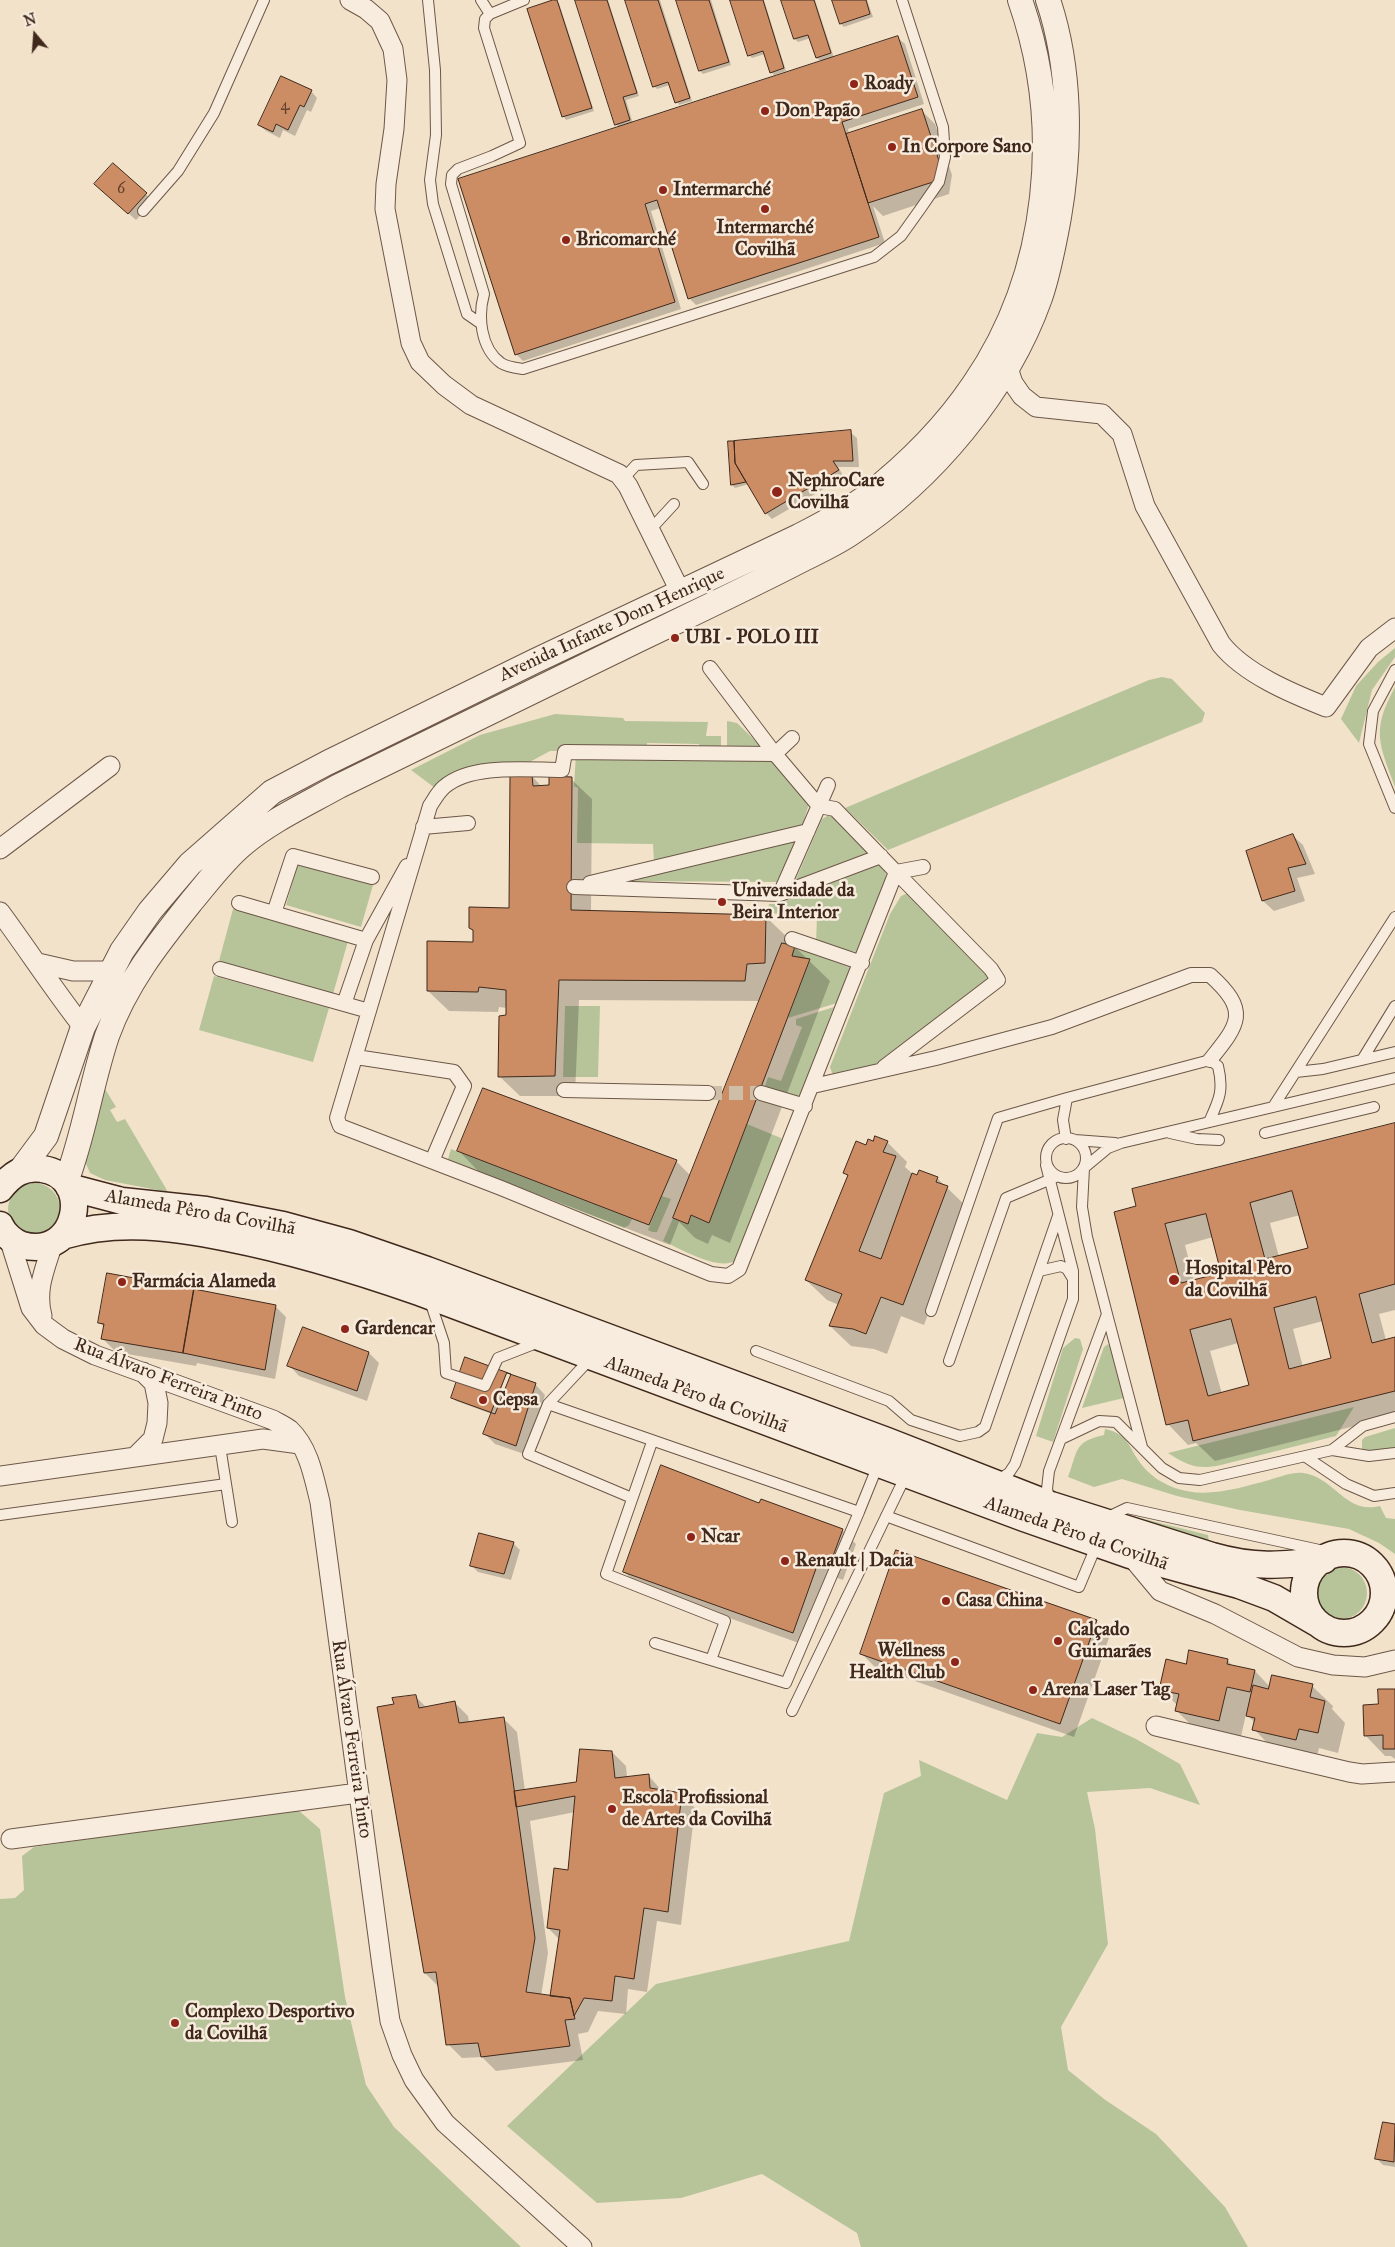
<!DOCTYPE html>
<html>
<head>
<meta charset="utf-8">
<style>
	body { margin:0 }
	#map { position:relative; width:1395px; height:2247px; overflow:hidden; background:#f2e2ca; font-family:"IM FELL Great Primer",serif }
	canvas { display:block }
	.north { position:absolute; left:10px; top:10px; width:50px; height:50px; -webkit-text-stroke:4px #f7ecdd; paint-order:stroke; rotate:342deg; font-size:14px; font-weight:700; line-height:20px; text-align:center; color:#40291c }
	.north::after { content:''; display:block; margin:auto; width:18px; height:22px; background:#40291c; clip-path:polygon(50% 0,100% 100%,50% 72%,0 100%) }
</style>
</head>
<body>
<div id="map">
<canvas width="1395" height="2247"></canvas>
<div class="north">N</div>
</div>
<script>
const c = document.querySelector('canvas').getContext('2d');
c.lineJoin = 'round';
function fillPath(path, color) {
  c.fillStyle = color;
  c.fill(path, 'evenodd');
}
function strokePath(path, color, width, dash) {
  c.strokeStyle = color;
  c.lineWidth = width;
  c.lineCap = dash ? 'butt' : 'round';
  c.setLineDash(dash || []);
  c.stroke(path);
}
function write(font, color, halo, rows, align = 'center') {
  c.font = font + ' "IM FELL Great Primer",serif';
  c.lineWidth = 5;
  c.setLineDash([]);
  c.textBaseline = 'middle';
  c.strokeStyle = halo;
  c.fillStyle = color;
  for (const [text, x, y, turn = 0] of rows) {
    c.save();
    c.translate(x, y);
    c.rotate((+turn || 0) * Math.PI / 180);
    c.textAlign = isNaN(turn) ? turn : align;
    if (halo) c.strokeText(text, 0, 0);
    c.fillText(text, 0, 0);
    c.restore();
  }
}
const green = new Path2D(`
	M1395,648V657L1372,690L1359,743L1341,719L1356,686L1378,662Z
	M1162,677L1172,679L1205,713L1202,722L888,850L845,808L1149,680Z
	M1395,687V787C1379,743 1371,731 1395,687Z
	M555,714L623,718L625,721L708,722L706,736H721V752L700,751L699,744L647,743V751H550L526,764L482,765L465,768L448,777L435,788L411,770L480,735Z
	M727,721L737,723L762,747L727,752Z
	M576,754L768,757L809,804L802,826L654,862L653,844L577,843L578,788L574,786Z
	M835,815L877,855L792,888L822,819L827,816Z
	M796,840L777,882L633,881V878Z
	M298,863L373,885L361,927L286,905Z
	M881,863L886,874L885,881L856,952L816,943L817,916L768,913L769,904H778Z
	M908,893L987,970L990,981L987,986L878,1064L836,1076L832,1073L830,1067L890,914L901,896Z
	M233,909L348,941L333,994L219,961Z
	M795,946L851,968L837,1003L788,1018L810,960L792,956Z
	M214,976L329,1008L313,1062L199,1030Z
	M565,1006H600L598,1077H563Z
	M834,1007L802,1093L796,1097L765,1086L768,1077L781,1081L802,1027L796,1025V1019Z
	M96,1074L116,1107L110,1110L117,1122L125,1119L168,1192L105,1180L90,1173L81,1152Z
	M747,1124L781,1138L782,1141L737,1260C719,1272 681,1249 663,1241L673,1218L688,1224L691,1215L709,1223Z
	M451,1149L632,1219L629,1225L624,1228L451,1161L448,1159Z
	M8 1209a26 26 0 1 1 52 0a26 26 0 1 1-52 0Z
	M662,1196L671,1199L657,1232H652L648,1230Z
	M1075,1338L1080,1339L1083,1349L1053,1442L1036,1436L1063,1348Z
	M1108,1344L1110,1347L1124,1398L1082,1408L1104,1347Z
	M1354,1407L1336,1436L1221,1465C1198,1470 1188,1466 1168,1453Z
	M1395,1428V1447C1385,1450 1371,1457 1362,1449V1440L1365,1437Z
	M1105,1429C1129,1434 1128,1447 1141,1464C1149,1475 1163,1484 1175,1488C1206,1499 1239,1488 1269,1480C1281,1477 1291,1472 1303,1473C1335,1477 1345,1515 1380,1506L1386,1518L1395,1519V1554L1379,1543L1349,1529L1240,1510L1177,1496L1122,1479L1094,1487L1068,1477C1078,1451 1073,1442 1104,1435Z
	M1128,1515L1208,1535L1209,1542L1119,1517Z
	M1315 1593a26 26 0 1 1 52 0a26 26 0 1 1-52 0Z
	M1092,1718L1136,1739L1180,1764L1200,1805L1150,1788L1087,1792L1095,1829L1108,1944L1061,2027L1068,2070L1104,2099L1156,2134L1225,2207L1248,2247H861L857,2233L762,2174L681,2198L597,2203L507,2126L656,1984L849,1941L884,1793L921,1776L919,1760L1007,1800L1037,1733L1062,1737Z
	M298,1810L320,1829L345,1997L366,2085L394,2127L521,2247H0V1899L15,1898L24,1890L22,1856L34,1847L265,1813Z`);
const shadow = new Path2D(`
	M556,0L559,3L594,111L566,120L564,117L528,9Z
	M576,0H608L639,96L626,100L633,124L822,62L817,58L811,38L798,42L795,39L783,0H815L834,58L898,38L905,44L924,104L848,129L849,134L921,110L935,124L952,175L949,194L883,216L873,206L885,243L696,305L689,298L660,208L651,211L681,309L523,361L516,354L620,128L616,124Z
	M626,0H660L692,101L679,105L670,85L657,89L654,86Z
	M678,0H711L731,65L703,74L700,71Z
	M731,0H764L786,71L774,75L771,72L765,54L752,58L749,55Z
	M833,0H867L873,17L844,27L841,24Z
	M311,91L317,98L311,112L307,110L295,136L283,130L280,138L266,131L259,125Z
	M113,165L153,201L136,220L103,191Z
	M850,432L857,438L859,467H838L844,477L772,519L766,513L749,484L735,488L732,485L730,442Z
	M532,776L542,787L571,779L592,799L591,912L765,916L786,936V945L795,947L830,981L730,1243L712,1235L708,1244L695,1238L679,1222L670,1245L479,1172L459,1151L676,1161L691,1176L760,1001L579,1000L575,1096H520L499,1076L507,1008L499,1007L498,1012L449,1011L428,991L475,944L474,932L470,928L510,910Z
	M1292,835L1303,845L1315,874L1297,878L1305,901L1274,911L1263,901L1247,852Z
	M1395,1125V1310L1379,1314L1386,1340L1395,1338V1416L1215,1461L1196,1443L1188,1445L1168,1424L1138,1207ZM1300,1215L1309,1248L1279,1257L1270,1223ZM1213,1237L1223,1274L1194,1281L1185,1245ZM1323,1321L1333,1359L1303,1367L1293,1329ZM1238,1343L1250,1386L1222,1394L1210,1351Z
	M887,1142L907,1162L905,1167L914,1175L937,1178L968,1208L924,1325L901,1316L887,1354L874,1349L851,1346L830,1326L839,1305L827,1300L806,1280L848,1177L845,1173L867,1147Z
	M194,1291L276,1307L286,1317L275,1379L197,1363L196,1366L116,1352L102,1338L104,1327L99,1322Z
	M369,1353L379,1363L367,1401L299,1376L289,1365Z
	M535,1384L545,1395L527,1455L495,1444L485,1434L492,1414L456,1401L453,1398Z
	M760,1504L842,1530L856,1544L843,1580L832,1576L807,1646L638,1585L624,1572Z
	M513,1543L520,1550L511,1580L478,1572L471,1565Z
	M1096,1622L1110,1635L1074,1737L875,1667L861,1653Z
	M1227,1660L1234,1667L1255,1671L1270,1687L1312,1686L1333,1706L1332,1709L1345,1723L1338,1753L1319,1748L1316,1760L1274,1750L1254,1729L1255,1723L1246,1714L1240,1741L1197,1731L1177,1711L1178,1706L1161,1689L1187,1665Z
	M1395,1690V1759L1391,1756H1385L1365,1735L1379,1706Z
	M415,1696L427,1708L454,1702L468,1716L469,1723L503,1718L517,1732L525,1791L577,1783L612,1752L626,1766L627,1778L648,1775L662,1791L681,1794L695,1808L681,1925L657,1921L647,1992L628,1989L626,2014L598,2011L588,2032L578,2034L583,2060L496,2071L482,2057L462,2058L448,2044L439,1987L425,1973L395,1706ZM575,1812L569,1871L548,1928L560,1940L551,1998L541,1996L548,1953L530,1821Z
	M1384,2123L1395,2125V2167L1383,2165L1376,2158Z`);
const building = new Path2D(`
	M553,0H557L592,108L562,117L527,9Z
	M575,0H607L637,93L623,97L630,120L615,125Z
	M625,0H658L690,98L675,103L668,82L653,87Z
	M676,0H709L729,62L699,71Z
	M730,0H763L784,68L770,73L763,51L748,56Z
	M781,0H814L831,53L816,58L808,35L794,39Z
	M832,0H866L870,14L840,24Z
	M898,36L918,97L842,122L879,237L688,299L657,200L645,204L675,302L515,355L458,179Z
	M281,76L312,90L304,107L300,105L288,130L276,124L273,132L258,125Z
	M922,109L939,161L936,181L868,203L846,134Z
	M113,163L147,193L128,214L94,184Z
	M851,430L853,461H833L839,470L765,514L735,463L734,441Z
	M728,441H734L735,463L746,482L731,485Z
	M532,775L533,786L549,785V776L572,777L571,910L766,915L765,963L747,964L745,981L559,980L555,1076L498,1077L499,1016L506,1015V990L479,987L478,992L427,991V941L473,942V930L469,928V907L509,908L510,776Z
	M1293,834L1306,864L1288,868L1295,891L1262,901L1246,851Z
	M782,943L795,946L792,956L810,959L709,1223L691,1215L688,1224L673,1218Z
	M483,1088L677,1160L649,1225L457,1151Z
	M1395,1123V1284L1359,1294L1372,1343L1395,1337V1391L1193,1441L1188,1420L1166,1425L1114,1212L1136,1206L1132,1189ZM1292,1191L1308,1248L1265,1259L1250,1203ZM1206,1214L1221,1273L1181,1283L1165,1224ZM1316,1297L1331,1358L1289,1369L1274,1308ZM1231,1319L1249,1385L1208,1396L1190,1330Z
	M875,1136L888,1141L883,1152L896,1156L859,1251L881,1259L912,1173L917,1175L919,1170L938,1177L936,1182L948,1186L903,1305L881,1297L866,1334L853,1329L829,1326L842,1294L805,1280L848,1175L843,1173L856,1141L866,1145L868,1139L873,1141Z
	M107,1273L194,1289L183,1353L101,1339L104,1324L98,1323Z
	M194,1289L276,1305L265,1370L183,1353Z
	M303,1327L369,1352L357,1391L287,1366Z
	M465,1357L511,1374L495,1414L451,1398Z
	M507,1373L536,1383L516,1446L483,1434Z
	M661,1465L759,1503L761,1499L843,1529L829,1567L818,1563L793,1633L623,1572Z
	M479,1533L514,1542L504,1574L470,1566Z
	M896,1550L1097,1620L1060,1724L860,1654Z
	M1189,1650L1228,1659L1227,1664L1255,1670L1250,1692L1227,1687L1219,1721L1175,1711L1179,1694L1159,1690L1166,1659L1186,1664Z
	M1272,1675L1313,1684L1310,1697L1325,1701L1318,1733L1299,1729L1296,1740L1252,1730L1255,1718L1246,1716L1253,1685L1268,1689Z
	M1378,1689H1395V1749H1383V1735L1364,1736L1363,1705L1378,1704Z
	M416,1695L419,1708L455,1701L459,1723L504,1717L535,1938L526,1992L570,1998L575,2019L565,2020L570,2046L481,2057L478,2043L446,2045L436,1972L424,1973L377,1707L394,1704L392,1698Z
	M580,1749L612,1751L615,1778L649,1774L650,1788L682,1793L668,1912L644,1908L634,1979L615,1976L612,2001L584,1998L574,2016L570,1998L550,1996L560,1930L547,1928L554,1868L568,1870L575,1796L516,1807L514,1791L576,1782Z
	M1383,2122L1395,2124L1394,2162L1375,2159Z`);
const pedestrianTunnel = new Path2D(`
	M708,1093H761`);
const service = new Path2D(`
	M428,0L435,70L436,135L430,180L433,204L467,314L480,323
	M481,0L490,14
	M524,0L490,14L485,19L484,28L520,143L492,156L458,169L452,175L451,184L484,294C478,315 480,348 501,363C507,367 516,368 523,369L874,257L901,236L921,208L939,182L945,157L943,127L902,0
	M143,211L178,171L214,113L264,0
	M624,478L636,465L688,462L703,484
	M650,530L674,504
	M1395,670L1373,711L1369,744L1395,808
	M1362,1060L1395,1006
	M1296,1072L1323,1069L1395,1052
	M1273,1107L1395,917
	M1170,1133L1197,1139L1219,1140
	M1265,1133L1374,1107
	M1046 1158a20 20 0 1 1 40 0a20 20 0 1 1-40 0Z
	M1066,1139L1063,1120L1067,1098L1210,1060L1218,1066C1224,1091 1219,1100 1209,1122
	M1075,1140L1115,1143
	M1039,1271L1061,1266L1067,1269L1073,1279
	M429,1298L444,1343L446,1373L485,1386L498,1358L539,1342
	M931,1311L998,1118L1067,1098
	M1107,1314L1142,1447
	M756,1351L889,1401L911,1420L960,1436L978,1432L985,1427L1058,1216
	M592,1357L548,1404L528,1454L632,1498
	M949,1361L1006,1198L1056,1177
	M548,1404L859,1512L786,1683L655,1643
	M1061,1439L1099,1421L1116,1422L1162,1468L1179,1478L1200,1480L1332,1450L1369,1456L1395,1453
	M652,1442L606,1574L725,1621L711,1660
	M1332,1450L1363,1426L1395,1417
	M1306,1457L1346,1484L1374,1496L1395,1493
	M997,1481L1009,1473L1015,1464L1073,1299V1271L1046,1165
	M226,1484L232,1522
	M1050,1502L1047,1489L1049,1471L1107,1314L1087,1237L1082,1207L1084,1168L1108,1148L1121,1143L1395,1078
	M859,1512L878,1465
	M0,1515L226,1484L220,1446
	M886,1516L1079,1587L1097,1544
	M1106,1518L1127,1508L1324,1551
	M792,1711L906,1475`);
const pedestrian = new Path2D(`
	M710,668L775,754L792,738
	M565,752L775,754L819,806L835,809L896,872L739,1269L728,1276L711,1274L501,1188L340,1126L337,1118L430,806C434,800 438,792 444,787C471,763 529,770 562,770Z
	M423,827L468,823
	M590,883L808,831
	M574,887L780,894L881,856
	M780,894L828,785
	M239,903L366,940L344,1004
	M274,913L293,856L372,877
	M792,939L862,963
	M366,940L407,866
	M220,969L369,1011
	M356,1057L454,1072L464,1086L432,1161
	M884,1067L998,980L991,969L896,872L923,867
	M813,1086L936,1058L1052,1027L1191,975H1210C1250,1011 1239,1024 1210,1060
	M564,1090L708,1093
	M761,1093L805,1106`);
const minor = new Path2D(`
	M350,0L366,9L380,21L393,49L397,80L394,129L386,184L385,209L411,343L420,362L444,385L471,405L619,474L628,486L681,593
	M1007,365L1013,383L1022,396L1036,407L1102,414L1122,434L1145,506L1221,644C1245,674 1291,693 1326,707L1369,648L1395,628
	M0,849L110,766
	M0,912C28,950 54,990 83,1027
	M38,963L73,971H111
	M9,1238L31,1308L44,1325L63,1339L95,1355L273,1420C278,1423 285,1426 290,1430C309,1448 314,1478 320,1502L382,1966L390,2021L402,2055L414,2080L445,2123L582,2247
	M42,1316C35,1289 45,1269 53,1243
	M135,1457L153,1439L157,1423L158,1403L154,1383L143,1372
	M0,1476L263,1439L300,1444
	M1130,1555L1160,1591L1215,1614L1298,1657L1333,1665L1365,1667L1395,1660
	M1156,1726L1349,1772L1362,1774L1395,1772
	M11,1839L358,1793`);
const tertiary = new Path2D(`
	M20,1171L46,1136L83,1027L122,951L150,911L190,864L272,792L327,763L535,661L799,536C822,524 846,512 867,496C908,464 945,427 974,384C1050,273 1064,126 1020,0
	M66,1182C84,1135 91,1084 107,1036C125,985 158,943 191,902C207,883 223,861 242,845C270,821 307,804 339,786C437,739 534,690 632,643C686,617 739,592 792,565C811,555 832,546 850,534C932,480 1007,391 1040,298C1049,272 1054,244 1059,217C1071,147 1071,68 1048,0`);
const secondary = new Path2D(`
	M69,1187L122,1201L206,1210L283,1225L349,1243L427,1270L887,1441L1051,1505L1212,1556C1254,1568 1281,1566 1324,1560
	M0,1189C11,1175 23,1166 42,1169C94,1176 79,1261 22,1245C13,1242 4,1234 0,1225
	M62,1236C118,1219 173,1227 228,1238C294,1251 356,1270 419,1292L1024,1518L1130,1555L1239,1585L1274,1598L1317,1623
	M1304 1593a40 40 0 1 1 80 0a40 40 0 1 1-80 0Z`);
const markers = [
	[854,84,5,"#8f2418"],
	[765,111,5,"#8f2418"],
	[892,147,5,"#8f2418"],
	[663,190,5,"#8f2418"],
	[765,209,5,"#8f2418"],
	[566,240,5,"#8f2418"],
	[777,492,6,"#8f2418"],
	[675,638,5,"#8f2418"],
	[722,902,5,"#8f2418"],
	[1174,1280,6,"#8f2418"],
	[122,1282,5,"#8f2418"],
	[345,1329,5,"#8f2418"],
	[483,1400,5,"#8f2418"],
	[691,1537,5,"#8f2418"],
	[785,1561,5,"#8f2418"],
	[946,1601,5,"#8f2418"],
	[1058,1641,5,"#8f2418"],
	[955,1662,5,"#8f2418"],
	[1033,1690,5,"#8f2418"],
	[612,1809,5,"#8f2418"],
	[175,2023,5,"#8f2418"]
];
const numberNames = [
	["4",285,106],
	["6",121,189]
];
const poiNames = [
	["Roady",864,84],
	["Don Papão",775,111],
	["In Corpore Sano",902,147],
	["Intermarché",673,190],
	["Intermarché",765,228,"center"],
	["Covilhã",765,250,"center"],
	["Bricomarché",576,240],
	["NephroCare",788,481],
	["Covilhã",788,503],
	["UBI - POLO III",685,638],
	["Universidade da",732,891],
	["Beira Interior",732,913],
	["Hospital Pêro",1185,1269],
	["da Covilhã",1185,1291],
	["Farmácia Alameda",132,1282],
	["Gardencar",355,1329],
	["Cepsa",493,1400],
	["Ncar",701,1537],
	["Renault | Dacia",795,1561],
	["Casa China",956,1601],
	["Calçado",1068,1630],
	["Guimarães",1068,1652],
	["Wellness",945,1651,"right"],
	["Health Club",945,1673,"right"],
	["Arena Laser Tag",1043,1690],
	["Escola Profissional",622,1798],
	["de Artes da Covilhã",622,1820],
	["Complexo Desportivo",185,2012],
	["da Covilhã",185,2034]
];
const streetNames = [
	["Avenida Infante Dom Henrique",612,625,-25],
	["Alameda Pêro da Covilhã",200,1213,10],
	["Rua Álvaro Ferreira Pinto",168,1380,21],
	["Alameda Pêro da Covilhã",696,1395,20],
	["Alameda Pêro da Covilhã",1076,1534,19],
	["Rua Álvaro Ferreira Pinto",351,1739,82]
];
fillPath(green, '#b7c49a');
fillPath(shadow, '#0003');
fillPath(building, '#cc8d64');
strokePath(building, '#40291c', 1);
strokePath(pedestrianTunnel, '#cebda7', 14, [14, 7]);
strokePath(service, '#6c5748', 12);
strokePath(pedestrian, '#6c5748', 16);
strokePath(minor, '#6c5748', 21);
strokePath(tertiary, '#6c5748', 26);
strokePath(secondary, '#40291c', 29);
strokePath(service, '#f7ecdd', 10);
strokePath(pedestrian, '#f7ecdd', 14);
strokePath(minor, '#f7ecdd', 19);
strokePath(tertiary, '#f7ecdd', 24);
strokePath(secondary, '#f7ecdd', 26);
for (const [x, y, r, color] of markers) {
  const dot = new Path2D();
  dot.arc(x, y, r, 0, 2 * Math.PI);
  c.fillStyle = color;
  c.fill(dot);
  strokePath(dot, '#f7ecdd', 2);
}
write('16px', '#63422e', null, numberNames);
write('bold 19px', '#40291c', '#f7ecdd', poiNames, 'left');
write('19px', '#40291c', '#f7ecdd', streetNames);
</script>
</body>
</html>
